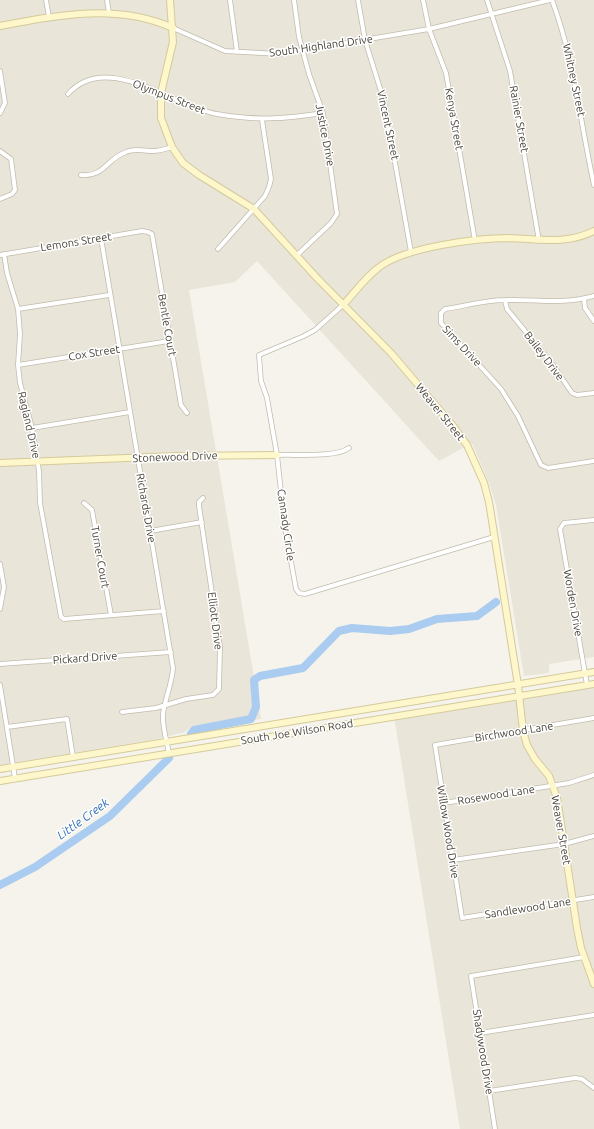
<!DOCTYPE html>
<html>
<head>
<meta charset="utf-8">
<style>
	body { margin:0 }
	canvas { display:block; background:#f5f3eb }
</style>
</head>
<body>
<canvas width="594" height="1129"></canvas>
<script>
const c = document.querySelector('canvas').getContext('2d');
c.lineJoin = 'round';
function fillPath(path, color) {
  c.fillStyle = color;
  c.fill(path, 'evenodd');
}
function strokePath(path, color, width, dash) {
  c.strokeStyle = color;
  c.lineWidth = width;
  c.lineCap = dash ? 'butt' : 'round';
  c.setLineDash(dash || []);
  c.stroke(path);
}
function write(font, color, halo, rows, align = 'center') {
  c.font = font + ' Ubuntu,sans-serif';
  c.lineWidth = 3;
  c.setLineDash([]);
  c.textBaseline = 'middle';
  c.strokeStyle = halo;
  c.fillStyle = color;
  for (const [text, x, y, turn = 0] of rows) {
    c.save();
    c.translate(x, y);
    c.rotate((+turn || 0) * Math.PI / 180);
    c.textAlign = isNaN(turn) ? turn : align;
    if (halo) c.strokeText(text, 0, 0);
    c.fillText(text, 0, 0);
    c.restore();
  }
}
const residential = new Path2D(`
	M0,0H594V657L549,664V673L524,676L496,505L489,483L472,443L439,461L257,261L235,282L189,290L261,719L191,727L185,732L157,739L0,765Z
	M594,687V1129H460L394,716Z`);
const river = new Path2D(`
	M191,734L194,730L251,719L256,707L254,680L260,676L303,668L339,631L352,628L390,631L409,629L437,619L477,616L496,602
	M0,885L35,867L110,816L169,758`);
const street = new Path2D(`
	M46,0L49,17
	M107,0L109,13
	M230,0L237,52
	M294,0L299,37L309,74L323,113L337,214L331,223L296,256
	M358,0L365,40L384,101L411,252
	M423,0L429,29L446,73L475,241
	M487,0L510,71L539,241
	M552,0C575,62 580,122 594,185
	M173,28L225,51L279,54L429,29L550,0
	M0,71L5,103L0,113
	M68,94C107,50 174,107 217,114C256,121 285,119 323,113
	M0,151L11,159L15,190L12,194L0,199
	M81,175C105,177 106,159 126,152C135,148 144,151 153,151C160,151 166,149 172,147
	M101,238L173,668C172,684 165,698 163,714C162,727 167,741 169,754
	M218,249L265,196L269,187L271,179L262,120
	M4,254L7,273L18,309L20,334L18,365L20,383L32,428L39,471L40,503L61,617L64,619L164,611
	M0,255L142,231L148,232L152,234L181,405L187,413
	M594,296C562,305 538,299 506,300C486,300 465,306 445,309L441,313V323L501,389L518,416L541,465L548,468L594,461
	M584,299L585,308L594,321
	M505,300L507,309L553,365L572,393L577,395L594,393
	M344,304L315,330L304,336L259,355L261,381L267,398L277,455L285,528L296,589L299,593L305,594L494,537
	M18,309L109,295
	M18,365L169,341
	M32,428L130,412
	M277,455C295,454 335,458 349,448
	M84,503L92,510L111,615
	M150,531L202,522
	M0,564L4,587L0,609
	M0,664L171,652
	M0,685L15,778
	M587,685L560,529L564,523L594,520
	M122,712L156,708L186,699L213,695L219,689L220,647L199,506V502L203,498
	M594,718C541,727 488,736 435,745L462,918L594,897
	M7,727L67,719L73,757
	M444,803L569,783L594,775
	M453,860L564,844L594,836
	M480,1033L594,1015
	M489,1091L575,1078L582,1079L594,1088
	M495,1129L471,976L584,957`);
const secondary = new Path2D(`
	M170,0L173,42L161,93V118L172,147L183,163L199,175L254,209L317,278L391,353L454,427L467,445L484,483L489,502L518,685L523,731L527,745L535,759L549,776L557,798L577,928L581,948L594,984
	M0,26C58,15 117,3 173,28
	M344,304C355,292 365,278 378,268C404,247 477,238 510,238C540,239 565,245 594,231
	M0,463L177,456L277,455
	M0,769L594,672
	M0,781L594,684`);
const streetNames = [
	["South Highland Drive",321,46,-8],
	["Whitney Street",574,80,78],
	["Olympus Street",169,97,21],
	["Kenya Street",454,119,80],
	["Rainier Street",519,119,80],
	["Vincent Street",388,125,78],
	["Justice Drive",325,135,79],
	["Lemons Street",76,242,-9],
	["Bentle Court",167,325,80],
	["Sims Drive",462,346,47],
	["Cox Street",94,353,-9],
	["Bailey Drive",544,356,53],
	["Weaver Street",440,412,51],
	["Ragland Drive",29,425,77],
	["Stonewood Drive",175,457,-2],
	["Richards Drive",146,508,80],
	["Cannady Circle",286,525,82],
	["Turner Court",100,557,80],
	["Worden Drive",573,603,80],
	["Elliott Drive",215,621,83],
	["Pickard Drive",85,658,-4],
	["South Joe Wilson Road",297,732,-9],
	["Birchwood Lane",514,732,-9],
	["Rosewood Lane",496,795,-9],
	["Weaver Street",561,830,80],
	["Willow Wood Drive",448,832,81],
	["Sandlewood Lane",528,908,-9],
	["Shadywood Drive",483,1052,81]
];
const waterNames = [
	["Little Creek",83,819,-36]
];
fillPath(residential, '#e9e5d9');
strokePath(river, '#a9ccf0', 8);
strokePath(street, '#c1bcad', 5.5);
strokePath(secondary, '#d4ca9b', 8);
strokePath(street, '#fff', 4);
strokePath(secondary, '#fef7cc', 6);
write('11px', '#494439', '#fff', streetNames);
write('italic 12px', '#3270b5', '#fff', waterNames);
</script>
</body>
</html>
